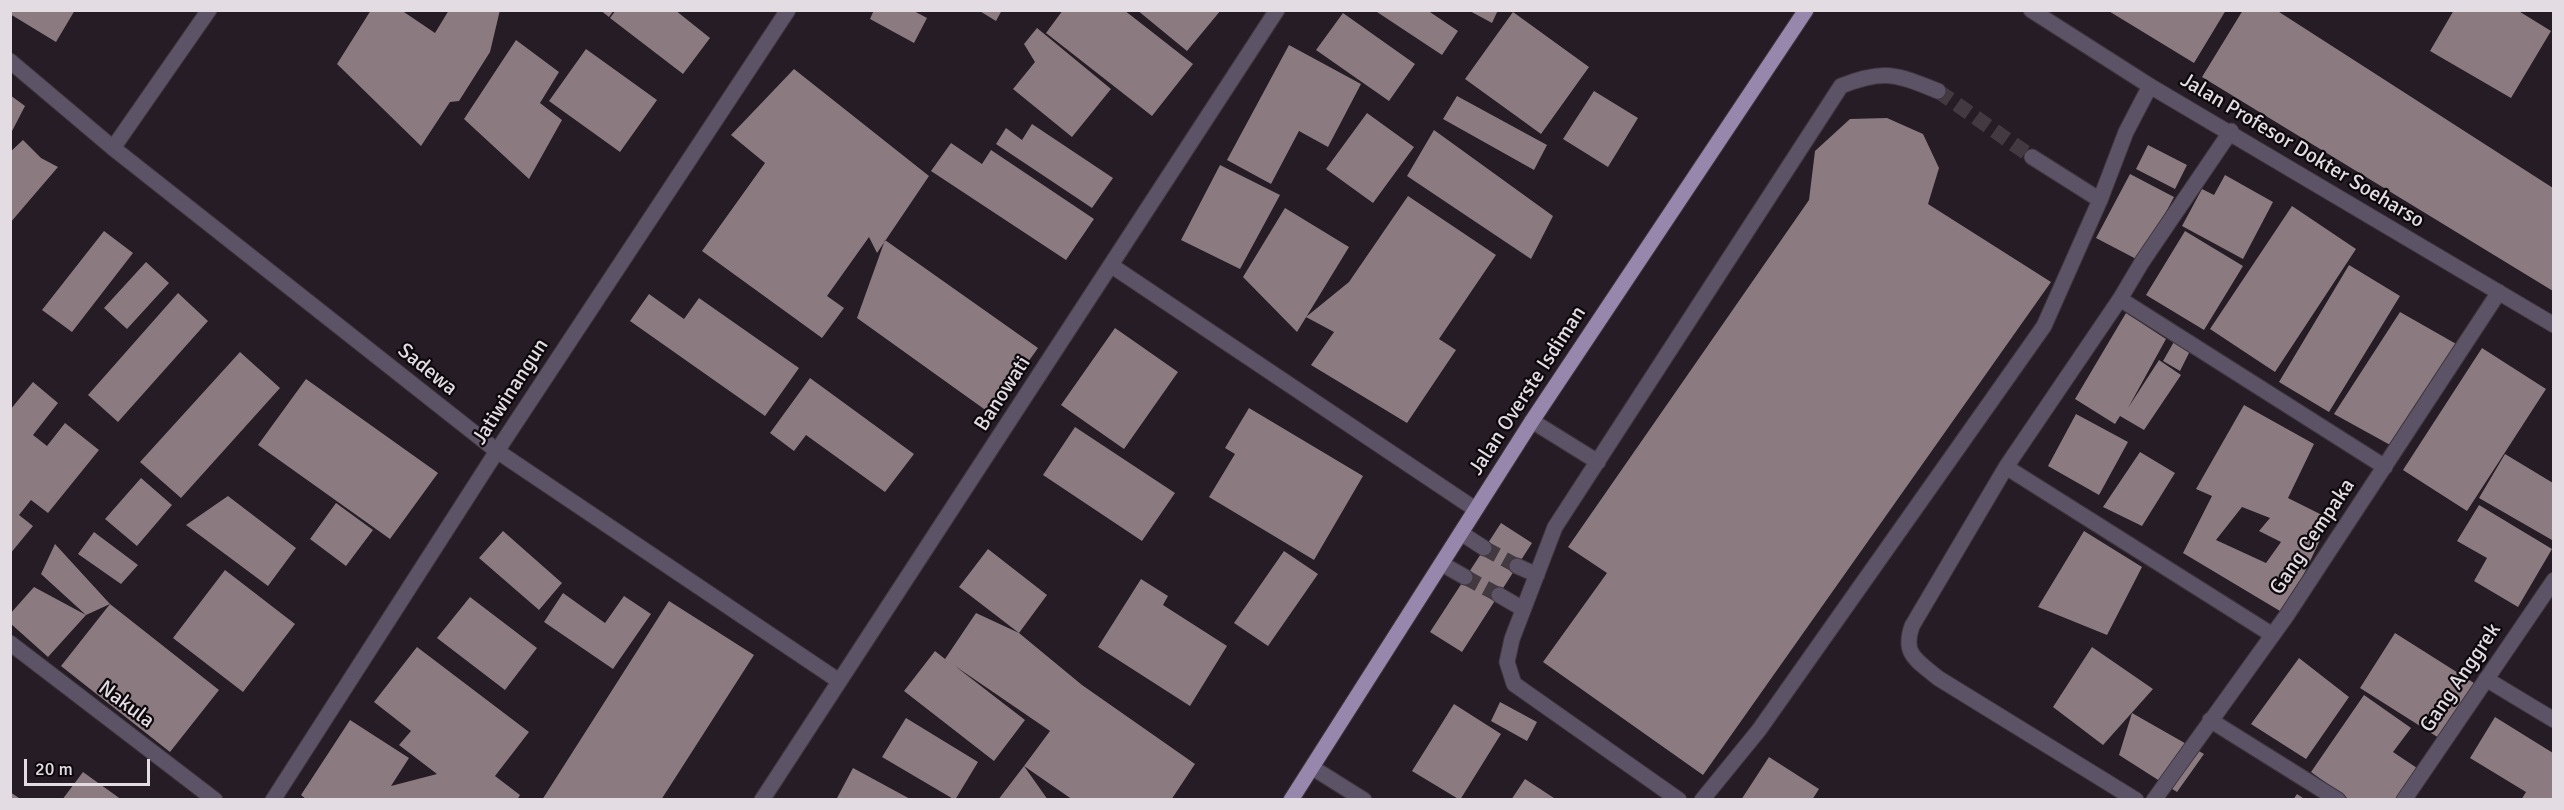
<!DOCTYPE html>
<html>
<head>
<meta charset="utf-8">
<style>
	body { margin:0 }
	#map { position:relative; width:2564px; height:810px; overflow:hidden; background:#261c25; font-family:Signika,sans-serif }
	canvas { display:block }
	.frame { position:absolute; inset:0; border:12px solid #e3dce2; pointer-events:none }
	.scale { position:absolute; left:24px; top:759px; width:126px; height:27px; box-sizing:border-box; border:3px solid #e3dce2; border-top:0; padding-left:8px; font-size:18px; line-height:21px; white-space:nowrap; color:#e3dce2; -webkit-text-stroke:4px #0c080c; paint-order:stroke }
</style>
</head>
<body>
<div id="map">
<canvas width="2564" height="810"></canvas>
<div class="frame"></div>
<div class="scale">20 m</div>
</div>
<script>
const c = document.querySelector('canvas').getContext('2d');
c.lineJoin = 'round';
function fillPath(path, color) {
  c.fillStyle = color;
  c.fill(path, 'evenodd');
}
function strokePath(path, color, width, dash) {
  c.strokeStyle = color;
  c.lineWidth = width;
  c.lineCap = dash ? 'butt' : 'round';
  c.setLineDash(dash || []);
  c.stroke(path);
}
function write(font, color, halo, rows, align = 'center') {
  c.font = font + ' Signika,sans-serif';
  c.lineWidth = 4.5;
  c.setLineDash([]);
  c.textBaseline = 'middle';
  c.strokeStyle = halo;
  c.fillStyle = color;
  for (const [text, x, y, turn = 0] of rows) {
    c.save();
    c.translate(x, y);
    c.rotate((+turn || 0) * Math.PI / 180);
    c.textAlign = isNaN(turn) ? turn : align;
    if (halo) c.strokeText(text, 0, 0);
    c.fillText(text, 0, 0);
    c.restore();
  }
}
const building = new Path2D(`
	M10,10H75L56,42L10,14Z
	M371,10H401L435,33L449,10H500L490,52L459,101L450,102L421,146L337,64Z
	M600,10H614L609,17Z
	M616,10H675L710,38L683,74L610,18Z
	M874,10H912L927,18L914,43L870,19Z
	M978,10H1002L996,21Z
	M1063,10H1124L1193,64L1152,116L1046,33Z
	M1137,10H1221L1187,51Z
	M1374,10H1427L1458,31L1442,55Z
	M1468,10H1498L1492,23Z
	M2107,10H2226L2194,63Z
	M2243,10H2276L2553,188V291L2202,77Z
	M2454,10H2517L2551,31L2511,98L2430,51Z
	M1513,12L1589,67L1541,134L1465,79Z
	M1343,13L1415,64L1389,101L1316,50Z
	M1037,28L1111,89L1072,137L1013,89L1035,62L1024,44Z
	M516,40L559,72L540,103L562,120L529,179L464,119Z
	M1289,45L1361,84L1328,147L1299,131L1271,184L1227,160Z
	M586,49L657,100L620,152L549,101Z
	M794,69L929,176L877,253L869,237L827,296L844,308L822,338L702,251L765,163L731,135Z
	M1594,91L1638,118L1608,167L1563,139Z
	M10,95L25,106L10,135Z
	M1457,96L1547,145L1534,170L1443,119Z
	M1367,113L1414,147L1373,203L1326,169Z
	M1887,118L1923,134L1939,168L1928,204L2051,282L1703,775L1543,662L1607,573L1568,547L1809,200L1815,151L1850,119Z
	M1032,124L1113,178L1092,208L996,144L1006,128L1022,140Z
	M1434,130L1553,216L1531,259L1407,176Z
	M23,140L41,158L58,167L10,223V152Z
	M951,143L982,164L991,150L1094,219L1066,260L931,171Z
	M2148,145L2187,165L2175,189L2136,169Z
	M1220,165L1280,195L1240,269L1181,240Z
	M2130,174L2174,197L2140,261L2096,238Z
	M2225,175L2273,202L2243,259L2182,226L2202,189L2214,195Z
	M1408,196L1496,255L1439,339L1456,350L1407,423L1311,365L1334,332L1306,317L1349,282Z
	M2292,206L2356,249L2275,372L2210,329Z
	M1285,208L1349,247L1297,332L1243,277Z
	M104,231L133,253L72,332L42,310Z
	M2185,231L2243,266L2204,330L2146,295Z
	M885,240L1038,348L991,414L857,318Z
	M146,262L169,283L127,329L104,308Z
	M2349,265L2400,296L2329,412L2279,382Z
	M178,293L208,321L118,422L88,395Z
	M649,294L684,319L699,298L799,368L765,416L630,321Z
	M2400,312L2458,345L2392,446L2334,414Z
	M2126,313L2166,339L2128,408L2159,360L2181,375L2144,430L2120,416L2115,424L2075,399Z
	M1115,328L1178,372L1124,449L1061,405Z
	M2175,340L2191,349L2180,371L2163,361Z
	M2482,348L2546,389L2467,511L2403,470Z
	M240,352L280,388L181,498L140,462Z
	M810,378L914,454L885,492L806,435L794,451L770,433Z
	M306,379L438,473L390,539L258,445Z
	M33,382L58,403L33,435L47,446L65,423L99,450L48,513L31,500L19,515L33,526L10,554V410Z
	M2244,405L2314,444L2288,498L2330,519L2285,614L2183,553L2212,496L2196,489ZM2242,507L2270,518L2259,531L2281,542L2266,563L2216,540Z
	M1249,408L1363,476L1314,560L1209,497L1235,454L1225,448Z
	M2076,414L2128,442L2099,495L2048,466Z
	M1075,427L1175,493L1142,541L1043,475Z
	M2140,452L2175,473L2142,526L2103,507Z
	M2505,454L2553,483L2552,540L2479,498Z
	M141,478L172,505L137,546L105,519Z
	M228,496L296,548L268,586L186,525Z
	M336,503L373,530L346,566L310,539Z
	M2479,505L2552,549L2518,607L2474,581L2487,558L2457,541Z
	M1501,523L1532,543L1462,652L1430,632Z
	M503,531L562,583L539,610L479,558Z
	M2084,531L2142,567L2107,635L2038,607Z
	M94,532L138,565L121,584L78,554Z
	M55,544L110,604L86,615L41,574Z
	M988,549L1047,595L1019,633L959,587Z
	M1284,551L1318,574L1268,646L1234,623Z
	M225,570L295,624L243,692L173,638Z
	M1141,579L1168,596L1163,605L1227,646L1190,706L1098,647Z
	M34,587L86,615L48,657L10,623V614Z
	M563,593L605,623L624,596L651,614L613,669L544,622Z
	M470,597L537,648L505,690L437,638Z
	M669,601L754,655L661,800H542Z
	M110,604L219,690L170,752L61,666Z
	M976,613L1019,633L1082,685L1195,764L1171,800H1073L1024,766L1050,731L955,666L1025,720L994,761L904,691L935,651L945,659Z
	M2395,633L2474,683L2439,738L2360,688Z
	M417,647L529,732L495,776L520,795L517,800H307L301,795L350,720L409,758L391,786L437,774L399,745L411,731L374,702Z
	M2092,647L2153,689L2103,745L2053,707Z
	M2299,658L2349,697L2306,759L2251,724Z
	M2364,695L2411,728L2393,752L2417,768L2396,800H2350L2311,772Z
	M1500,702L1537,722L1527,741L1491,721Z
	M1454,704L1501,734L1460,800L1412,771Z
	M2132,713L2204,754L2177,792L2119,755Z
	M2495,717L2553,753V800H2521L2526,792L2470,758Z
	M906,718L978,762L955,800L882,757Z
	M1769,757L1819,789L1812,800H1741Z
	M1024,766L1048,800H998Z
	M853,768L912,800H836Z
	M83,772L122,800H62Z
	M1525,779L1557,800H1511Z
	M10,792L22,800H10Z
	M2297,794L2306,800H2293Z`);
const minorTunnel = new Path2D(`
	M1938,91L2032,157
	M1484,548L1517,566
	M1465,577L1499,595`);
const minor = new Path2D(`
	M2031,10L2150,86L2554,325
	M10,61L113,148L497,451L839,681
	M113,148L209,10
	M2032,157L2100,200
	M1112,266L1475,509
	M2120,299L2385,467
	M1532,421L1598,462
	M2006,467L2271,634
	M1461,533L1484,548
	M1442,564L1465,577
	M1517,566L1537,575
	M1499,595L1523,609
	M10,643L215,800
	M2486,679L2554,720
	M2210,720L2338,800
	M1313,768L1364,800
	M273,800L497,451L788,10
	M762,800L1277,10
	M1679,800L1514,684L1507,662L1512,639L1555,527L1841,86C1884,69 1896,74 1938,91
	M1702,800L1759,730L2044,326L2100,200L2126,132L2150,86
	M2136,800L1938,678C1917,660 1902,655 1912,626L2006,467L2120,299L2142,262L2231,131
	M2154,800L2287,615L2499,292
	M2404,800L2554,580`);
const major = new Path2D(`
	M1291,800L1532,421L1806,10`);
const streetNames = [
	["Jalan Profesor Dokter Soeharso",2302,151,31],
	["Sadewa",427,370,39],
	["Jalan Overste Isdiman",1528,391,-57],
	["Jatiwinangun",511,392,-57],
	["Banowati",1003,394,-57],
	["Gang Cempaka",2313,537,-56],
	["Gang Anggrek",2461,678,-56],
	["Nakula",126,705,37]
];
fillPath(building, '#8b7a7f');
strokePath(minorTunnel, '#423941', 15, [15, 8]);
strokePath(minor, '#40373f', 17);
strokePath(major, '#40373f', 17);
strokePath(minor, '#5c5466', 15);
strokePath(major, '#9887ac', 15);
write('21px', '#e3dce2', '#0c080c', streetNames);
</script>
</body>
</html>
